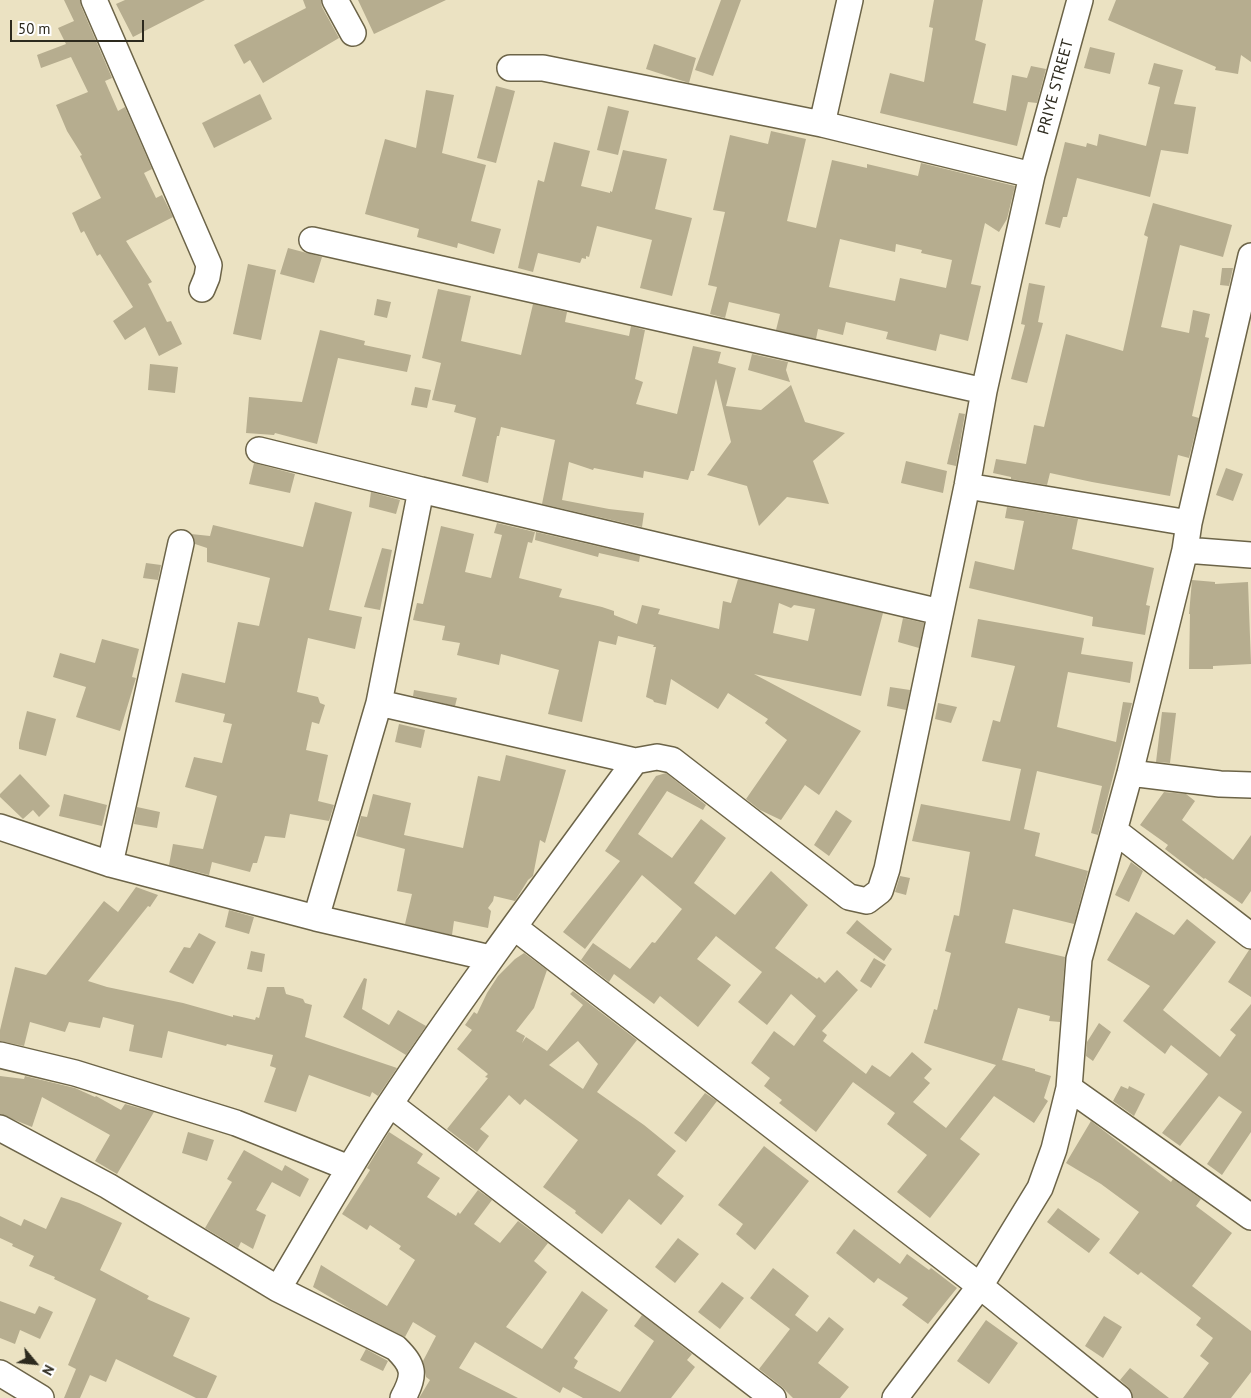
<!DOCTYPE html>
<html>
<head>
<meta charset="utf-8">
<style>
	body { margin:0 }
	#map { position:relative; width:1251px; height:1398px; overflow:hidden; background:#ebe2c2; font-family:"PT Sans",sans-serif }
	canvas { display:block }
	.north { position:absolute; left:10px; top:1338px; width:50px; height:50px; -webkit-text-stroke:4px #fff; paint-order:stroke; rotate:118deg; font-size:14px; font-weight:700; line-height:20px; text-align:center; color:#2d2a1e }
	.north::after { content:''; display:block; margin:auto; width:18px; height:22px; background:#2d2a1e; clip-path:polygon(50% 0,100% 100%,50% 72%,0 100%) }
	.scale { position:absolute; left:10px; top:20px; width:134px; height:22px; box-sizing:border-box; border:2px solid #2d2a1e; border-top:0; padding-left:6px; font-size:15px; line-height:18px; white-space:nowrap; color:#2d2a1e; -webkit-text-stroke:4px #fff; paint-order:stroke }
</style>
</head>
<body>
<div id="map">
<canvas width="1251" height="1398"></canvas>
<div class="north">N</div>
<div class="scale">50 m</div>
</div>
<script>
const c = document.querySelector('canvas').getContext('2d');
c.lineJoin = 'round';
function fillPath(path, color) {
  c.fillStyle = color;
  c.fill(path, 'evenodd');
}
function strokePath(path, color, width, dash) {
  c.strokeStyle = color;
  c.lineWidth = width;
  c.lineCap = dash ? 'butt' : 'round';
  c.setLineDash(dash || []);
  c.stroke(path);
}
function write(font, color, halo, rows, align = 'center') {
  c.font = font + ' "PT Sans",sans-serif';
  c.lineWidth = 4;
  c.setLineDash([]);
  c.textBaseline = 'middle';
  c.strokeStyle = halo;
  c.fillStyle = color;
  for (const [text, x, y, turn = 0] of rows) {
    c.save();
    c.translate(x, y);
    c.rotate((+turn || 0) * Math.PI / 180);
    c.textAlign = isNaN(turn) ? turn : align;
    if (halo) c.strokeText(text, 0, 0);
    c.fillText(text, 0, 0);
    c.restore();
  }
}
const building = new Path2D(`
	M64,0H80L81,6L112,78L105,81L118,111L125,107L152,169L144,173L156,198L162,195L173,217L126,241L152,282L148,284L167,322L171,321L182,344L159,356L145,327L125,340L113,321L133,307L100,254L97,256L84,231L81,233L72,213L101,198L80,156L82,155L67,131L56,105L88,92L71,57L41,68L37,55L66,44L58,28L74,21Z
	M125,0H205L133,37L116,4Z
	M303,0H321L322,7L339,38L263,83L250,60L244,64L234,45L306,8Z
	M358,0H446L374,34Z
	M721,0H741L713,76L695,70Z
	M934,0H983L975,40L986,44L973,103L1006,111L1012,75L1027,78L1031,66L1046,69L1037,103L1028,102L1017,146L880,113L890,73L924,82L933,28L929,27Z
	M1116,0H1251V62L1241,55L1238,74L1215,70L1216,67L1108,20Z
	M654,44L696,58L689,83L646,69Z
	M1090,47L1115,53L1110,74L1084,68Z
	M1154,63L1183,70L1174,104L1196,107L1188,154L1161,150L1150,197L1077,178L1067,217H1063L1060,228L1045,224L1065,142L1086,147L1087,143L1097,146L1099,134L1146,146L1160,87L1148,84Z
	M496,86L515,91L496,163L477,158Z
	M426,90L454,95L442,153L486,165L471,221L501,229L494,254L458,243L457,248L417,237L419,229L365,214L385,139L416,148Z
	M260,94L272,119L214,148L202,123Z
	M608,106L629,111L618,155L597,150Z
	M771,131L806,139L787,221L816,228L832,160L867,168V164L918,176L921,163L1015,186L1007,219L999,232L985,223L971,284L981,286L968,341L940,334L936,351L886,339L888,332L846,322L843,335L818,329L816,339L776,330L780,314L729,302L725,318L710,314L717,287L708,285L725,212L713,210L730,135L768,144ZM840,239L895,252L896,244L922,250L921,253L952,260L946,288L900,278L895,301L829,287Z
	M554,142L590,151L581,186L610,193V191L612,192L623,150L667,159L655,209L692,218L672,296L640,288L652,240L597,226L589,257L586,256V259L582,258L580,263L538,253L533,272L518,268L538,180L544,182Z
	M1153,203L1232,225L1223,257L1180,245L1161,327L1189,333L1193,310L1210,314L1205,337L1209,338L1192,416L1199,418L1189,458L1178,455L1170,496L1092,482L1050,473L1047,485L1011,479V477L993,473L996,459L1026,464L1034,425L1044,427L1066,334L1123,351L1148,237L1144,235Z
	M288,248L322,257L314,283L280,274Z
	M248,264L276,270L261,340L233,334Z
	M1222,268H1233L1229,286L1220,285Z
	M1029,283L1045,286L1038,322L1043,323L1027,383L1011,379L1025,325L1021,324Z
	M438,289L471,296L461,341L521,355L533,304L567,312L565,322L629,336L631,326L645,330L635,379L643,382L636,404L677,414L693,346L721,352L718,363L736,368L726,406L761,410L791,385L805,422L845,433L813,461L829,504L787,497L759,526L747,486L707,475L731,442L716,379L694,471H691L688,480L644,471L643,478L594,468L593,470L569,462L562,500L609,509L644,513L642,527L542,504L555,440L501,427L499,436H497L488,483L462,476L476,418L454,412L456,405L432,400L441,363L422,358Z
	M377,299L391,302L387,318L374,315Z
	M320,330L365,341L364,345L411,355L407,372L338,358L317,444L275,433L274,435L246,433L249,397L302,402Z
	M752,354L788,362L786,370L790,382L748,370Z
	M150,364L178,367L175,393L148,390Z
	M415,387L431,390L427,408L411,405Z
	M959,413L965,414L956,466L947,464Z
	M906,461L947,471L943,493L901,483Z
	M254,463L295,474L290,493L249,484Z
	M1226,468L1243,474L1233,501L1216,495Z
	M371,492L400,500L396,514L369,507Z
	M315,502L352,512L329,610L362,617L355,649L308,638L297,692L318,697L320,703L325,705L319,724L312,722L306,750L328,755L318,801L334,805L329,821L290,814L285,838L265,836L257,863H253L250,872L212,862L209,875L169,865L173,844L203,849L217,796L185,787L194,757L222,763L232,724L223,722L225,714L175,702L182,673L225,683L238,622L259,626L270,578L207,562V548L195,544L194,538L191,534L210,536L213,525L303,547Z
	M1007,507L1078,519L1072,549L1154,568L1146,605L1150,606L1145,635L1092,626L1093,617L969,588L975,561L1014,570L1024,521L1005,518Z
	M497,523L535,532L532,543L528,542L519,578L562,589L559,597L602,607L614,611V615L637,624L642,605L660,609L658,614L719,629L723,601L731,603L738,579L883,613L861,696L754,674L861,731L819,795L805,785L781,820L760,810L746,799L787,740L765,723L768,719L728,693L718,709L671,679L666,705L654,702L653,700L646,697L656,647H653L654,645L618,636L616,645L599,641L582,722L548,714L559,670L501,654L499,665L457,655L460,643L442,640L445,626L413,620L417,603L423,604L441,526L474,534L465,572L491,578L502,535L494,533ZM779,603L791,608L794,605L815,609L808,641L773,633Z
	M536,532L640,556L639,562L599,553L598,557L535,540Z
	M382,548L392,550L380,610L364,607Z
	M146,563L161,565L158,580L143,578Z
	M1192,580L1215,582V584L1248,582L1251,664L1213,666V669H1189L1190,614H1189Z
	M903,618L924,623L919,648L898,642Z
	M978,619L1084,638L1081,654L1133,662L1130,683L1068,672L1057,727L1116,742L1123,702L1132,703L1098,835L1091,833L1102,786L1037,771L1024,829L1040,833L1035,856L1088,871L1074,924L1013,909L1005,943L1065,957L1060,1022L1049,1021L1050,1016L1018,1008L1002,1060L1035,1069V1071L1051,1076L1044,1098L1048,1101L1034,1123L994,1096L960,1139L980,1154L930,1218L897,1192L927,1155L887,1124L895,1113L853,1082L816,1132L779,1103L782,1100L764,1086L770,1078L751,1063L774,1031L794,1046L816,1016L791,994L767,1025L738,1002L762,972L716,936L697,959L731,985L698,1027L660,996L654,1004L614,974L609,982L581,960L593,943L630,969L652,942L655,943L682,909L642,875L585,949L563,932L620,861L605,851L656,776L666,773L706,805L703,810L667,791L638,834L672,858L701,819L726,838L694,883L735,915L771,871L808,905L775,948L817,979L819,977L825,983L837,970L858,990L822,1031L827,1035L823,1041L866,1074L872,1065L890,1077L912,1052L932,1069L924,1078L930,1083L913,1102L946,1128L996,1065L924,1043L934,1009L937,1010L951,953L945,951L954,915L959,916L970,852L912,841L921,804L1010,821L1021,769L982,761L993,720L1000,722L1015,666L971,657Z
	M102,639L139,649L132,677L136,678L120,731L76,717L86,687L53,677L60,653L95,663Z
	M890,687L910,690L906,710L887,706Z
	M414,690L457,698L455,706L413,696Z
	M938,703L957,707L951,723L935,719Z
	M27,711L56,719L46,756L19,749V743Z
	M1162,712L1176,713L1170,763L1156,762Z
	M399,724L425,730L421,748L395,742Z
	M506,755L566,770L545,843L540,840L533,876L528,880L515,901L494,896L493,901L488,908L491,911L488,928L454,921L452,935L405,924L412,894L397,891L405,849L356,836L361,816L367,817L373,794L411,803L404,835L463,848L478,776L500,781Z
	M20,774L50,806L39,817L33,810L23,819L0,797V794Z
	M1164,792L1186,794L1195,801L1182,820L1233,860L1251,835V891L1242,904L1205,878L1204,879L1165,849L1168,845L1140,825Z
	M64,794L107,805L102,826L59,816Z
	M137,807L160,812L157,828L134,824Z
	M836,810L852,821L829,856L814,845Z
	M1131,862L1143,871L1129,902L1115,895Z
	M900,876L910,878L906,895L895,892Z
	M136,887L158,895L150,907L148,906L88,981L107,987L183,1003L233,1017V1015L255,1020L256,1017L259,1018L267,987H284L286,994L303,999L305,1003L312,1005L305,1037L397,1068L378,1096L372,1092L370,1097L309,1075L296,1112L264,1102L276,1068L270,1066L273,1055L227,1044L226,1046L168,1031L162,1058L129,1051L134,1025L103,1017L100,1028L69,1022L65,1032L30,1022L24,1046L0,1041V1030L15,967L46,975L104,901L118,912Z
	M229,910L254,917L249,934L225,927Z
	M1136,912L1174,935L1187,919L1216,942L1163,1010L1220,1057L1236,1035L1230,1030L1251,1004V1132L1222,1175L1207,1164L1242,1112L1219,1096L1180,1146L1162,1133L1208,1074L1171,1045L1165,1054L1123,1021L1150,986L1107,960Z
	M857,920L892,949L884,961L846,933Z
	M199,933L216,942L193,984L169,972L184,947L190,948Z
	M1249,950H1251V997L1228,982Z
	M251,951L265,954L262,972L247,969Z
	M524,953L547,970L534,1008L516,1031L525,1036L522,1043L526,1037L547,1051L583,1005L570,994L573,991L637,1040L597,1092L644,1125L676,1151L657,1175L684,1196L661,1225L629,1199L602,1234L575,1213L576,1211L543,1187L578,1140L525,1099L520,1105L509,1095L480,1129L489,1136L477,1152L447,1129L488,1078L485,1077L488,1074L457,1049L472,1030L465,1025L474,1012L477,1014L487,993L498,976L515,959ZM578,1041L598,1064L583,1089L549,1065Z
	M874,958L886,965L871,988L860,981Z
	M364,978L367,979L362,1009L389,1025L398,1010L426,1026L406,1055L343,1017Z
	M1099,1023L1111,1032L1093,1061L1086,1056L1087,1042Z
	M0,1076L24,1079L25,1076L75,1088L95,1097L96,1096L121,1110L125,1104L154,1112L117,1174L95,1161L110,1135L42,1097L32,1127L0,1114Z
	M1121,1086L1128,1089L1129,1086L1145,1094L1134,1116L1113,1101Z
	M705,1093L717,1101L686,1142L674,1133Z
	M1091,1121L1171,1182L1173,1179L1201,1199L1196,1206L1232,1233L1192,1286L1251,1331V1372L1231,1398H1183L1209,1363L1200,1356L1213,1338L1196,1325L1201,1318L1141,1272L1138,1275L1109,1253L1139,1212L1101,1184L1066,1163Z
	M188,1132L214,1140L207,1161L182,1153Z
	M389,1132L423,1154L417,1163L440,1178L427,1197L456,1216L458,1212L460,1214L478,1190L492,1200L474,1224L500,1243L518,1221L548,1243L534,1261L547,1272L506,1327L542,1349L582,1291L608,1310L574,1358L578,1361L574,1368L620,1392L654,1341L634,1326L642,1315L692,1354L687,1360L695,1367L671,1398H583L563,1387L560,1393L475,1342L459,1368L518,1398H419L430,1380L426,1377L423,1361L436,1336L413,1322L405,1337L350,1309L313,1287L321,1265L387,1306L415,1260L399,1249L401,1246L370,1225L367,1230L342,1214L370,1170L367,1168Z
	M764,1146L809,1181L755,1250L736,1234L743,1224L718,1205Z
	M244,1150L282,1171L285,1165L309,1179L300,1197L272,1182L256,1210L266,1215L253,1249L241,1242L238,1248L205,1228L232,1182L227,1179Z
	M61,1197L79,1203L122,1223L100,1270L149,1296L147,1299L190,1318L173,1356L217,1376L207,1398H196L116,1359L106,1382L90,1375L80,1398H64L76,1369L68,1365L96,1299L54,1279L55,1277L29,1266L34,1256L12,1246L13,1244L0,1238V1216L21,1226L24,1219L46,1229Z
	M1058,1208L1100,1239L1089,1253L1047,1222Z
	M854,1229L900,1264L907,1254L929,1270L931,1268L957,1288L928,1324L902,1305L908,1298L878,1278L874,1283L836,1253Z
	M678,1238L699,1254L675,1283L655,1267Z
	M773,1268L809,1296L795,1315L817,1332L829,1317L844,1329L818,1363L849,1387L840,1398H793L782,1387L759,1369L790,1329L750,1298Z
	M722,1282L744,1298L720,1329L698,1312Z
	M0,1301L35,1314L39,1306L53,1312L40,1339L20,1330L15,1344L0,1338Z
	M1104,1316L1122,1327L1103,1358L1085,1346Z
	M986,1320L1018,1343L989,1384L957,1361Z
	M366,1349L388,1361L383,1371L360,1360Z
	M1130,1368L1169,1398H1133L1132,1392L1128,1387L1120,1380Z`);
const minor = new Path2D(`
	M94,0L209,265L207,277L202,289
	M335,0L353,33
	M510,68H543L822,124L1032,175
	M822,124L850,0
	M312,240L984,391
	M259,450L421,490
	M967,486L1189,523
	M1185,550L1251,555
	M379,703L635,761L657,757L672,760L849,897L867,901L880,891L887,869L967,486L984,391L1032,175L1080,0
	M1130,773L1220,784L1251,785
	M0,827L110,864L316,918L490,958
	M1115,831L1251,936
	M110,864L181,543
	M316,918L379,703L421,490L940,612
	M514,927L980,1286L1119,1398
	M0,1055L75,1073L236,1123L349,1168
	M1069,1088L1251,1217
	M390,1104L773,1398
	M0,1128L108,1186L278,1289L396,1348C414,1366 416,1374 403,1398
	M278,1289C315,1227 350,1164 390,1104C468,987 552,875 635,761
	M0,1373L41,1398
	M895,1398L980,1286L1040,1188L1054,1149L1069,1088L1079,959L1130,773L1185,550L1189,523L1251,256`);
const streetNames = [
	["PRIYE STREET",1056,87,-75]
];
fillPath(building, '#b6ad8f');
strokePath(minor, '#6c6448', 28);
strokePath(minor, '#fff', 25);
write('16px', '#2d2a1e', '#fff', streetNames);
</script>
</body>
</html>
